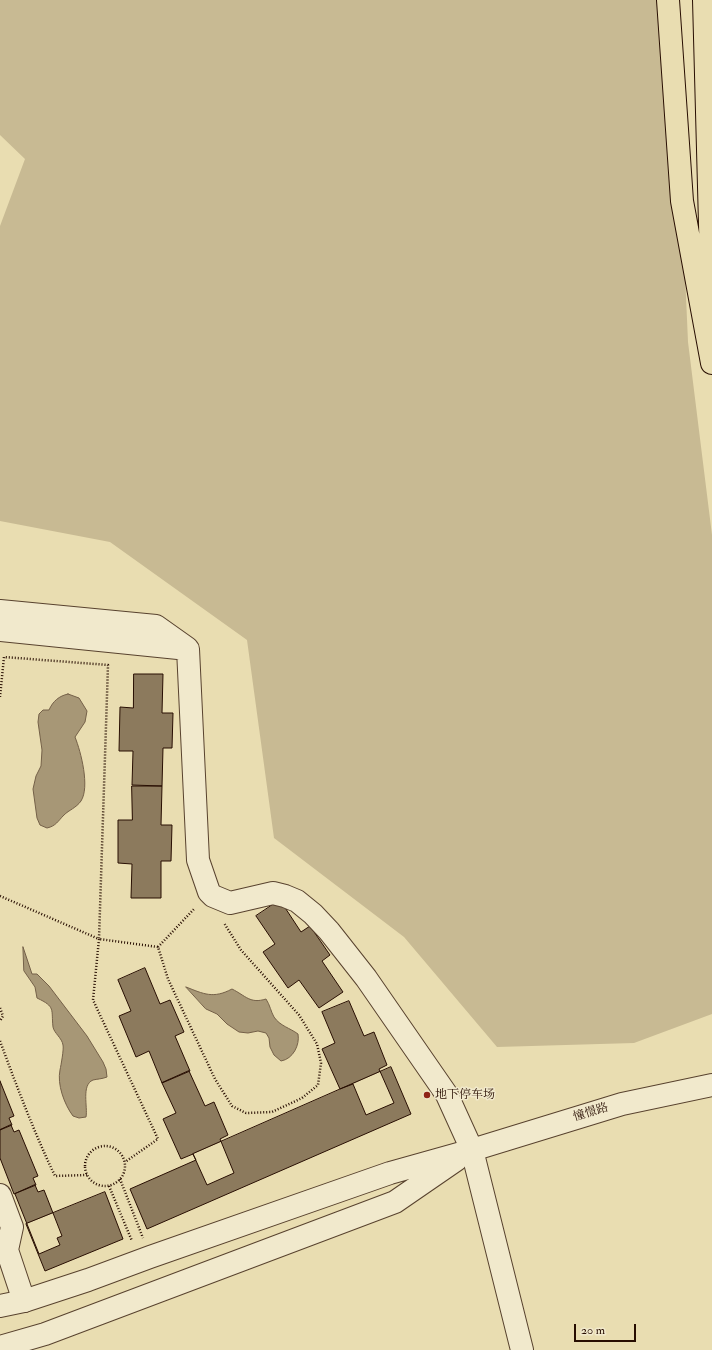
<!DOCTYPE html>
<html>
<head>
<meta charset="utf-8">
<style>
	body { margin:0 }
	#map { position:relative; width:712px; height:1350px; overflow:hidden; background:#e9ddb1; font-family:"IM FELL Double Pica",serif }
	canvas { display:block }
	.scale { position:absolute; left:574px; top:1324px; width:62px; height:18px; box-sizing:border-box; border:2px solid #280e02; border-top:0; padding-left:5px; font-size:12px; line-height:14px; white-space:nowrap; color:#280e02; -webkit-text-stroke:3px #f1e9cc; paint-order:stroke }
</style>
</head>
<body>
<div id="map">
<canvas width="712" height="1350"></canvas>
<div class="scale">20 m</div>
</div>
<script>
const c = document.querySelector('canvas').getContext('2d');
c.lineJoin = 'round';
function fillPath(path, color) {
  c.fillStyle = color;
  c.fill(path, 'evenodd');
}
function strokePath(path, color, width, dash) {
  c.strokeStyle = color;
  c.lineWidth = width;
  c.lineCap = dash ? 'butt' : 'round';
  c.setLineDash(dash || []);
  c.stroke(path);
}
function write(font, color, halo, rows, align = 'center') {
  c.font = font + ' "IM FELL Double Pica","Noto Serif SC",serif';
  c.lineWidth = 3;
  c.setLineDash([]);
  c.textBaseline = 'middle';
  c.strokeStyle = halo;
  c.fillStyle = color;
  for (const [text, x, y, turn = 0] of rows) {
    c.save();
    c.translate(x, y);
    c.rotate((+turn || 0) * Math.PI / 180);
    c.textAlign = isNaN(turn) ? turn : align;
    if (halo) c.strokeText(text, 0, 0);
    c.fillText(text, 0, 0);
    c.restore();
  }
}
const green = new Path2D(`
	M0,0H673L688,342L712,535V1014L634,1043L497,1047L404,937L274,838L247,640L110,542L0,521V226L25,159L0,135Z`);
const water = new Path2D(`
	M68,694L79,698L87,711L85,722L75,737C81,752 90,787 81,801C76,808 69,810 64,815C58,821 56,826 47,828L40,825L37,818L33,789L36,776L41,766L42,750L38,722L39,714L43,710H49C53,701 59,696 68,694Z
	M23,947L32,974H37L49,986L87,1036L103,1062L106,1069L107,1077C102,1079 97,1079 93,1080C81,1085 88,1107 86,1117L79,1118L73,1116C64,1104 57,1084 60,1070C61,1065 64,1049 63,1045C62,1038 54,1033 53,1027C51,1009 56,1007 37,998L35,987L24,971Z
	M186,987C204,994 213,999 232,989C246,996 250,1004 266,999C270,1005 271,1012 274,1017C280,1026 290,1028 298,1034C300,1045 293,1059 281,1061L274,1055L270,1047L269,1038L266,1033L258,1031L248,1033L239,1032L227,1024L217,1014L206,1009Z`);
const building = new Path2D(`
	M134,674H163L162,713H173L172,748H163L162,786L132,785L133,751H119L120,707L133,708Z
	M132,786H162L161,825H172L171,861H161V898H131L132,864L118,863V820H132Z
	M280,900L301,932L310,926L330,955L322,961L343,992L319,1008L299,980L288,988L263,952L275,944L256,916Z
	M145,968L160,1004L170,1000L184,1032L175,1036L190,1071L162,1083L149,1051L136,1057L119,1016L131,1011L118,980Z
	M349,1001L364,1036L374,1032L387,1065L379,1069L394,1103L366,1115L353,1084L340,1089L322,1049L335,1043L322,1012Z
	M391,1067L411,1114L147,1229L130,1189L196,1160L193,1154Z
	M189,1071L205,1106L214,1102L228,1135L220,1139L234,1173L207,1185L193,1154L181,1159L163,1119L176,1113L162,1083Z
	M0,1081L14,1116L9,1118L12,1125L0,1130Z
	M11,1125L14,1132L19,1130L38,1176L33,1178L36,1185L14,1194L0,1158V1130Z
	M35,1185L38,1192L44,1190L62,1236L57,1238L60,1245L39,1254L15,1194Z
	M105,1192L123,1239L45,1271L26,1224Z`);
const path = new Path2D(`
	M0,697L4,657L108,665L99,939L158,947L168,979L215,1079L232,1106L246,1113L272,1112L302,1098L318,1085L321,1063L317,1044L299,1015L241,950L224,923
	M0,896L99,939L93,1000L158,1139L125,1162
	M158,947L195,908
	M0,1008L3,1016L0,1021
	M0,1041C17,1087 34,1132 55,1176L87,1175
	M85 1166a20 20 0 1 1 40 0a20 20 0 1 1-40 0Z
	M120,1179L143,1238
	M109,1186L132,1241`);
const minor = new Path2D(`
	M0,611L156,626L187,648
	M0,630L188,649L198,860L209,892L213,896L230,903L273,893L285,896L297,901L313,914L329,931L366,978L447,1095L472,1150L522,1350
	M0,1195L12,1227L7,1250L24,1301`);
const tertiary = new Path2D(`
	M0,1306L24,1301L88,1280L150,1257L390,1173L472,1150L622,1104L712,1085
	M0,1347L45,1334L395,1202L456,1160`);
const motorway = new Path2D(`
	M668,0L682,201L712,363
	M704,0L712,299`);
const markers = [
	[427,1095,4,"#8f2418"]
];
const poiNames = [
	["地下停车场",435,1095]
];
const streetNames = [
	["憧憬路",591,1113,-17]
];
fillPath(green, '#c8ba93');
fillPath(water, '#a79776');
strokePath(water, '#746048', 1);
fillPath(building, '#8c7a5d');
strokePath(building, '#280e02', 1);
strokePath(minor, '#58422e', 24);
strokePath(tertiary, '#58422e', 24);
strokePath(motorway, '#280e02', 24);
strokePath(path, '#280e02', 2.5, [1, 2]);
strokePath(minor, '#f1e9cc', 22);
strokePath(tertiary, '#f1e9cc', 22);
strokePath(motorway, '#e9ddb1', 22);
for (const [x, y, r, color] of markers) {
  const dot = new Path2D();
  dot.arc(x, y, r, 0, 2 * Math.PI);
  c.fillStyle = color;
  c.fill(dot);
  strokePath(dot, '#f1e9cc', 1.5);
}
write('12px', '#280e02', '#f1e9cc', poiNames, 'left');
write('12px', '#280e02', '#f1e9cc', streetNames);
</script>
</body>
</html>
